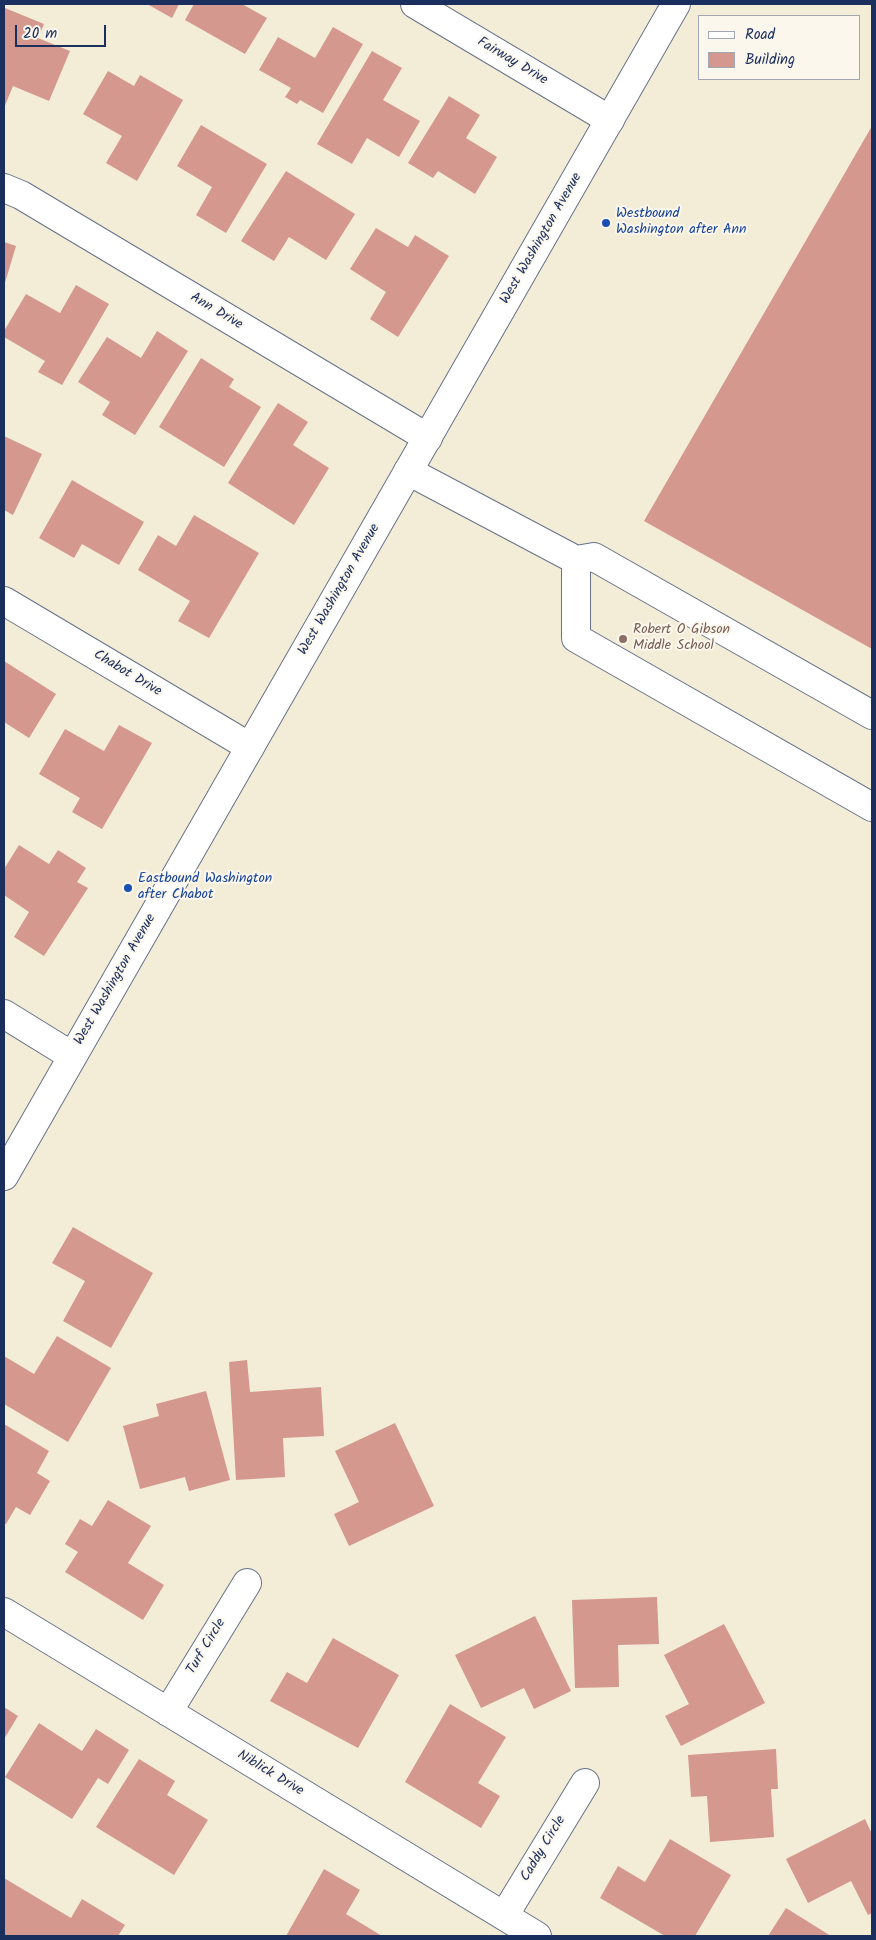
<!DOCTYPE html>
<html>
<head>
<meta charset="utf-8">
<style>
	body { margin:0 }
	#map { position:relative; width:876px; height:1940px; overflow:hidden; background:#f3edd8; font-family:Kalam,sans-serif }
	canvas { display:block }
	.frame { position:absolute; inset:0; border:5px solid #1b2f5e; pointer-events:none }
	.legend { position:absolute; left:698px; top:15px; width:162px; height:65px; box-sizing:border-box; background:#fbf7ec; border:1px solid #a1a7b3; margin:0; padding:6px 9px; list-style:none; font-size:15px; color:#1b2f5e }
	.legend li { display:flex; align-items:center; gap:10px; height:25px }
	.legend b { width:25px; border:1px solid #a1a7b3 }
	.scale { position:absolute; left:15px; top:25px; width:91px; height:22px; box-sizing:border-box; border:2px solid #1b2f5e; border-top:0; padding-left:6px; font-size:15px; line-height:18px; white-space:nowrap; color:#1b2f5e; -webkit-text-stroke:4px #fbf7ec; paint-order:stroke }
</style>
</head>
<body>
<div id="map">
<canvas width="876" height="1940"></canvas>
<div class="frame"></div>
<ul class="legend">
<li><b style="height:6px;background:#fff"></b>Road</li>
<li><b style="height:14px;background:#d4988e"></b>Building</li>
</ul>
<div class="scale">20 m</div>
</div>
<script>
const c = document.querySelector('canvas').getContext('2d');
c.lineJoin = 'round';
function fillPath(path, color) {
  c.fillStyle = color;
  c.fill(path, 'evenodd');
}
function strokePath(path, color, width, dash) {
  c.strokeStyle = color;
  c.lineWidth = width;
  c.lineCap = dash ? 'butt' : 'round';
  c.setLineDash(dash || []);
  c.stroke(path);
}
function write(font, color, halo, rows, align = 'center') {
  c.font = font + ' Kalam,sans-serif';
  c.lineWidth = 4;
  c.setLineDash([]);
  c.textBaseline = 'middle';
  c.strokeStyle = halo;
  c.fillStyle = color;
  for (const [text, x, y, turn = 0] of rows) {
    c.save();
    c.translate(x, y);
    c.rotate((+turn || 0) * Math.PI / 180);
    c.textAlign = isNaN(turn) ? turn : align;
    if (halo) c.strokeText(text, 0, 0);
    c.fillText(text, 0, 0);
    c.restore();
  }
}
const building = new Path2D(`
	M147,4H179L172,18Z
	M194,4H242L267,18L245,54L185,20Z
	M5,8L44,24L38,38L70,51L49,101L13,86L4,108Z
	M333,27L363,44L323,113L300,100L297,104L285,97L291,88L259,70L278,37L315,58Z
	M372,51L402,68L383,100L420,121L399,157L367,138L352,164L317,144Z
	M108,71L134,86L140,75L183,100L137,181L106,163L122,136L83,114Z
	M449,96L480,115L466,138L497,157L475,194L438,171L433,178L408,163Z
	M201,125L267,164L226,233L196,215L212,187L177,166Z
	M872,126V649L644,521Z
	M286,171L355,214L326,260L289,237L274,261L241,241Z
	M376,228L408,247L415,235L449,256L398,337L370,319L386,292L350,269Z
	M4,242L16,246L4,286Z
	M76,285L109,304L62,385L38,372L45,361L4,337V331L26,294L60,313Z
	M157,331L188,351L135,435L102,415L110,402L78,382L107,337L141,358Z
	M201,358L234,379L229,387L261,407L224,467L159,427Z
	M278,403L308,422L293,445L329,468L294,525L228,483Z
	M4,436L42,454L13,515L4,510Z
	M72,480L144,522L119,565L82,544L74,558L39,538Z
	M194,515L259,553L209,638L178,621L190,601L138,570L158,535L176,546Z
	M4,661L56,694L29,738L4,722Z
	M119,725L152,743L102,829L72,812L80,798L39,774L65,729L104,751Z
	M19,845L49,864L58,850L86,868L77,882L88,888L44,956L14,937L29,912L4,895V869Z
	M73,1227L153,1273L111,1348L63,1321L85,1281L52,1263Z
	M57,1336L111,1368L68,1442L4,1404V1356L34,1374Z
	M247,1360L250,1392L321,1387L324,1436L283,1438L285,1477L236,1480L229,1362Z
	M206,1391L230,1480L189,1491L185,1477L140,1489L123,1426L159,1416L156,1404Z
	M395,1423L434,1506L349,1546L334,1514L359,1502L335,1451Z
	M4,1424L49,1451L37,1473L50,1481L30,1515L16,1507L6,1524L4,1523Z
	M108,1500L151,1526L128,1563L164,1585L143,1620L65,1572L78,1552L65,1544L80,1519L92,1526Z
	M657,1597L659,1644L618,1645L619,1687L575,1688L572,1600Z
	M535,1616L571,1691L534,1709L524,1688L481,1708L455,1655Z
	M724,1624L765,1703L681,1746L665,1716L689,1704L664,1655Z
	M333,1638L399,1675L358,1748L270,1701L287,1672L307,1683Z
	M450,1704L506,1737L478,1783L500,1796L481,1828L405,1782Z
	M4,1707L18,1716L4,1739Z
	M39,1723L82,1751L96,1729L129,1750L108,1784L98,1778L72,1819L5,1777Z
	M776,1749L778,1789H771L774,1837L710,1842L707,1796L691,1797L688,1755Z
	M139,1759L175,1781L167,1795L208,1820L174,1875L96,1827Z
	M865,1819L872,1834V1913L868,1915L851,1881L808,1903L786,1859Z
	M670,1839L731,1875L695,1936H665L600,1898L618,1866L645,1882Z
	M324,1869L360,1890L346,1914L382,1936H286Z
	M4,1878L71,1918L82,1899L125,1925L118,1936H4Z
	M786,1908L831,1936H768Z`);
const minor = new Path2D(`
	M415,4L610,120
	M4,188L21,195L428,438
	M408,471L576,560L594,557L872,715
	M576,560V638L872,807
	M4,601L250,747
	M4,1014L72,1056
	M4,1612L537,1936
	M168,1712L247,1583
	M504,1916L585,1783`);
const major = new Path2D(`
	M4,1176L676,4`);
const markers = [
	[606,223,5,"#1a4fb4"],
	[623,639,5,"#8d6e63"],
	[128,888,5,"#1a4fb4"]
];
const streetNames = [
	["Fairway Drive",512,62,31],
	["West Washington Avenue",542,239,-60],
	["Ann Drive",216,312,31],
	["West Washington Avenue",340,590,-60],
	["Chabot Drive",127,674,31],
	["West Washington Avenue",116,980,-60],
	["Turf Circle",207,1647,-59],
	["Niblick Drive",270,1774,31],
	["Caddy Circle",544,1849,-59]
];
const transitNames = [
	["Westbound",616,215],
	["Washington after Ann",616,231],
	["Eastbound Washington",138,880],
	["after Chabot",138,896]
];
const educationNames = [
	["Robert O Gibson",633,631],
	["Middle School",633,647]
];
fillPath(building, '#d4988e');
strokePath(minor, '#677289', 30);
strokePath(major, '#677289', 30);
strokePath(minor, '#fff', 28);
strokePath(major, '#fff', 28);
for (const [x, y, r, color] of markers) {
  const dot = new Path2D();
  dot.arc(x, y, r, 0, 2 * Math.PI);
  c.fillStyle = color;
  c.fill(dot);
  strokePath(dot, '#fbf7ec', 2);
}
write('14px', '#1b2f5e', '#fbf7ec', streetNames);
write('14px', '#164399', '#fbf7ec', transitNames, 'left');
write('14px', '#785e54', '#fbf7ec', educationNames, 'left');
</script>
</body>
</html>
